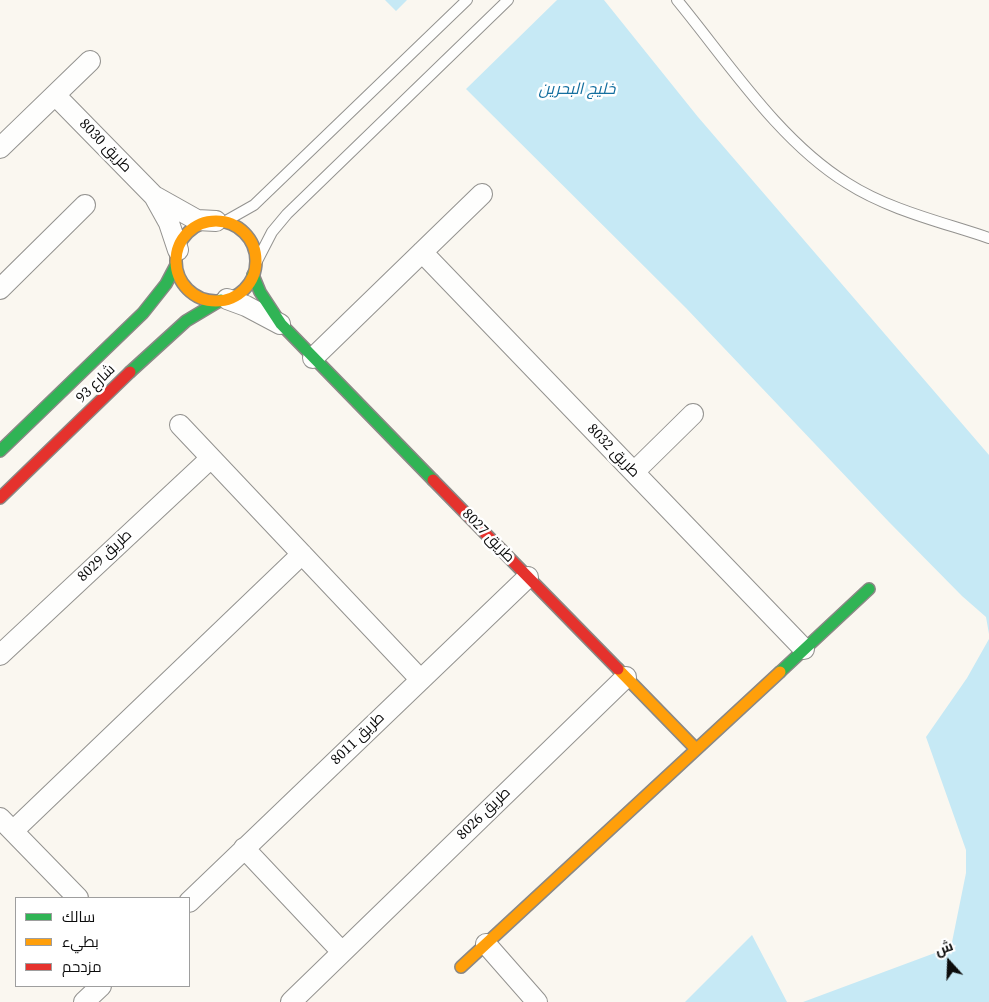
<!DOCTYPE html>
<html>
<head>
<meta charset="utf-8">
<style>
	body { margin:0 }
	#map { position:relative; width:989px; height:1002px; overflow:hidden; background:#faf7f0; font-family:"Source Serif 4",Cairo,serif }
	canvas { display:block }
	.legend { position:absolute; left:15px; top:897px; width:175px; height:90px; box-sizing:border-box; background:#fff; border:1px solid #9e9e9e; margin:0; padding:6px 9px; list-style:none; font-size:15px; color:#0c0c0c }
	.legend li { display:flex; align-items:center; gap:10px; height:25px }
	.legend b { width:25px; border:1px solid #9e9e9e }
	.north { position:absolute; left:924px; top:937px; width:50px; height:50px; -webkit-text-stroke:4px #fff; paint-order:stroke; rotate:340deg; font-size:14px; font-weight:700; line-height:20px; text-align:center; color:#0c0c0c }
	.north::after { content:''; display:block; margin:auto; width:18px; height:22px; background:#0c0c0c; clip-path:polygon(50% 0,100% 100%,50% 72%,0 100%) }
</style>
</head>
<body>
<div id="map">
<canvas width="989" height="1002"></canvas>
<ul class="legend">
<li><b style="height:6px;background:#30b455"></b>سالك</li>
<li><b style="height:6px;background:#ff9f0a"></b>بطيء</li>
<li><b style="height:6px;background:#e5322d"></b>مزدحم</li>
</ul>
<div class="north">ش</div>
</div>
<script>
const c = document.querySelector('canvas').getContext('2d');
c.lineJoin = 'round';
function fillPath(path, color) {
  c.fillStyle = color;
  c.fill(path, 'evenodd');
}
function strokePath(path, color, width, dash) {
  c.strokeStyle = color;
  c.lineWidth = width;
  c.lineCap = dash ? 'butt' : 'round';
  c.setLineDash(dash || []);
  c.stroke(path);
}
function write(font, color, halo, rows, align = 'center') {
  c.font = font + ' "Source Serif 4",Cairo,serif';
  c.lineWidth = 5;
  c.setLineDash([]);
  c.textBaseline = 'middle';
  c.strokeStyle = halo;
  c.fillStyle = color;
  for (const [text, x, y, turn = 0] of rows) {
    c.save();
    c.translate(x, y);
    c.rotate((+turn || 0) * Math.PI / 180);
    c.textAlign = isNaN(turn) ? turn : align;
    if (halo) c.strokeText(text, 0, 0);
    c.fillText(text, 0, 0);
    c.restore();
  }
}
const water = new Path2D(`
	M385,0H407L396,11Z
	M557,0H604L698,117L989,455V634L986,617L962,596L889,522L686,308L466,89Z
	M989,639V1002H803L951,947L966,873V850L926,737L967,678Z
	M752,935L787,1002H685Z`);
const lane = new Path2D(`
	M677,0C728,62 779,141 847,183C889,210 942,222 989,238
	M224,222L254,205L467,0
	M256,263L272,232L287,214L508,0`);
const street = new Path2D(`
	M55,95L154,196L169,223L178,250
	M0,148L90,61
	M156,197L197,220L216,221
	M422,252L804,649
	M0,289L85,205
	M227,299L246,306L280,324
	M313,358L482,194
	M180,425L420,679
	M634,472L693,414
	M0,655L211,458
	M0,818L78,898
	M13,831L302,554
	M244,848L342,952
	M189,902L528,577
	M486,944L537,1002
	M84,1002L101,986
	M291,1002L626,677`);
const fast = new Path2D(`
	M253,275L260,292L281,324L433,480
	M130,372L186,321L221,300
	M0,451L143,313L166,284L176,265
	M780,672L869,589`);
const slow = new Path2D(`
	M176 261a40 40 0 1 1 80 0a40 40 0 1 1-80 0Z
	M618,669L696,749
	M461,967L780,672`);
const jam = new Path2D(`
	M433,480L618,669
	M0,498L130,372`);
const streetNames = [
	["طريق 8030",105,146,46],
	["شارع 93",96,384,-44],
	["طريق 8032",613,451,46],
	["طريق 8027",488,536,46],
	["طريق 8029",105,556,-43],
	["طريق 8011",358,739,-44],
	["طريق 8026",484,814,-44]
];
const waterNames = [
	["خليج البحرين",577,90]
];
fillPath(water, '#c6e9f5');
strokePath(lane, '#93928f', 12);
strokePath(street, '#93928f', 22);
strokePath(fast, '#8a8885', 14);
strokePath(slow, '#8a8885', 14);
strokePath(jam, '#8a8885', 14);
strokePath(lane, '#fefefd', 10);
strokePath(street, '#fefefd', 20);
strokePath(fast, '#30b455', 11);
strokePath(slow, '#ff9f0a', 11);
strokePath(jam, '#e5322d', 11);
write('15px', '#0c0c0c', '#fff', streetNames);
write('italic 16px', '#146f9f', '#fff', waterNames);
</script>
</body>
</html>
